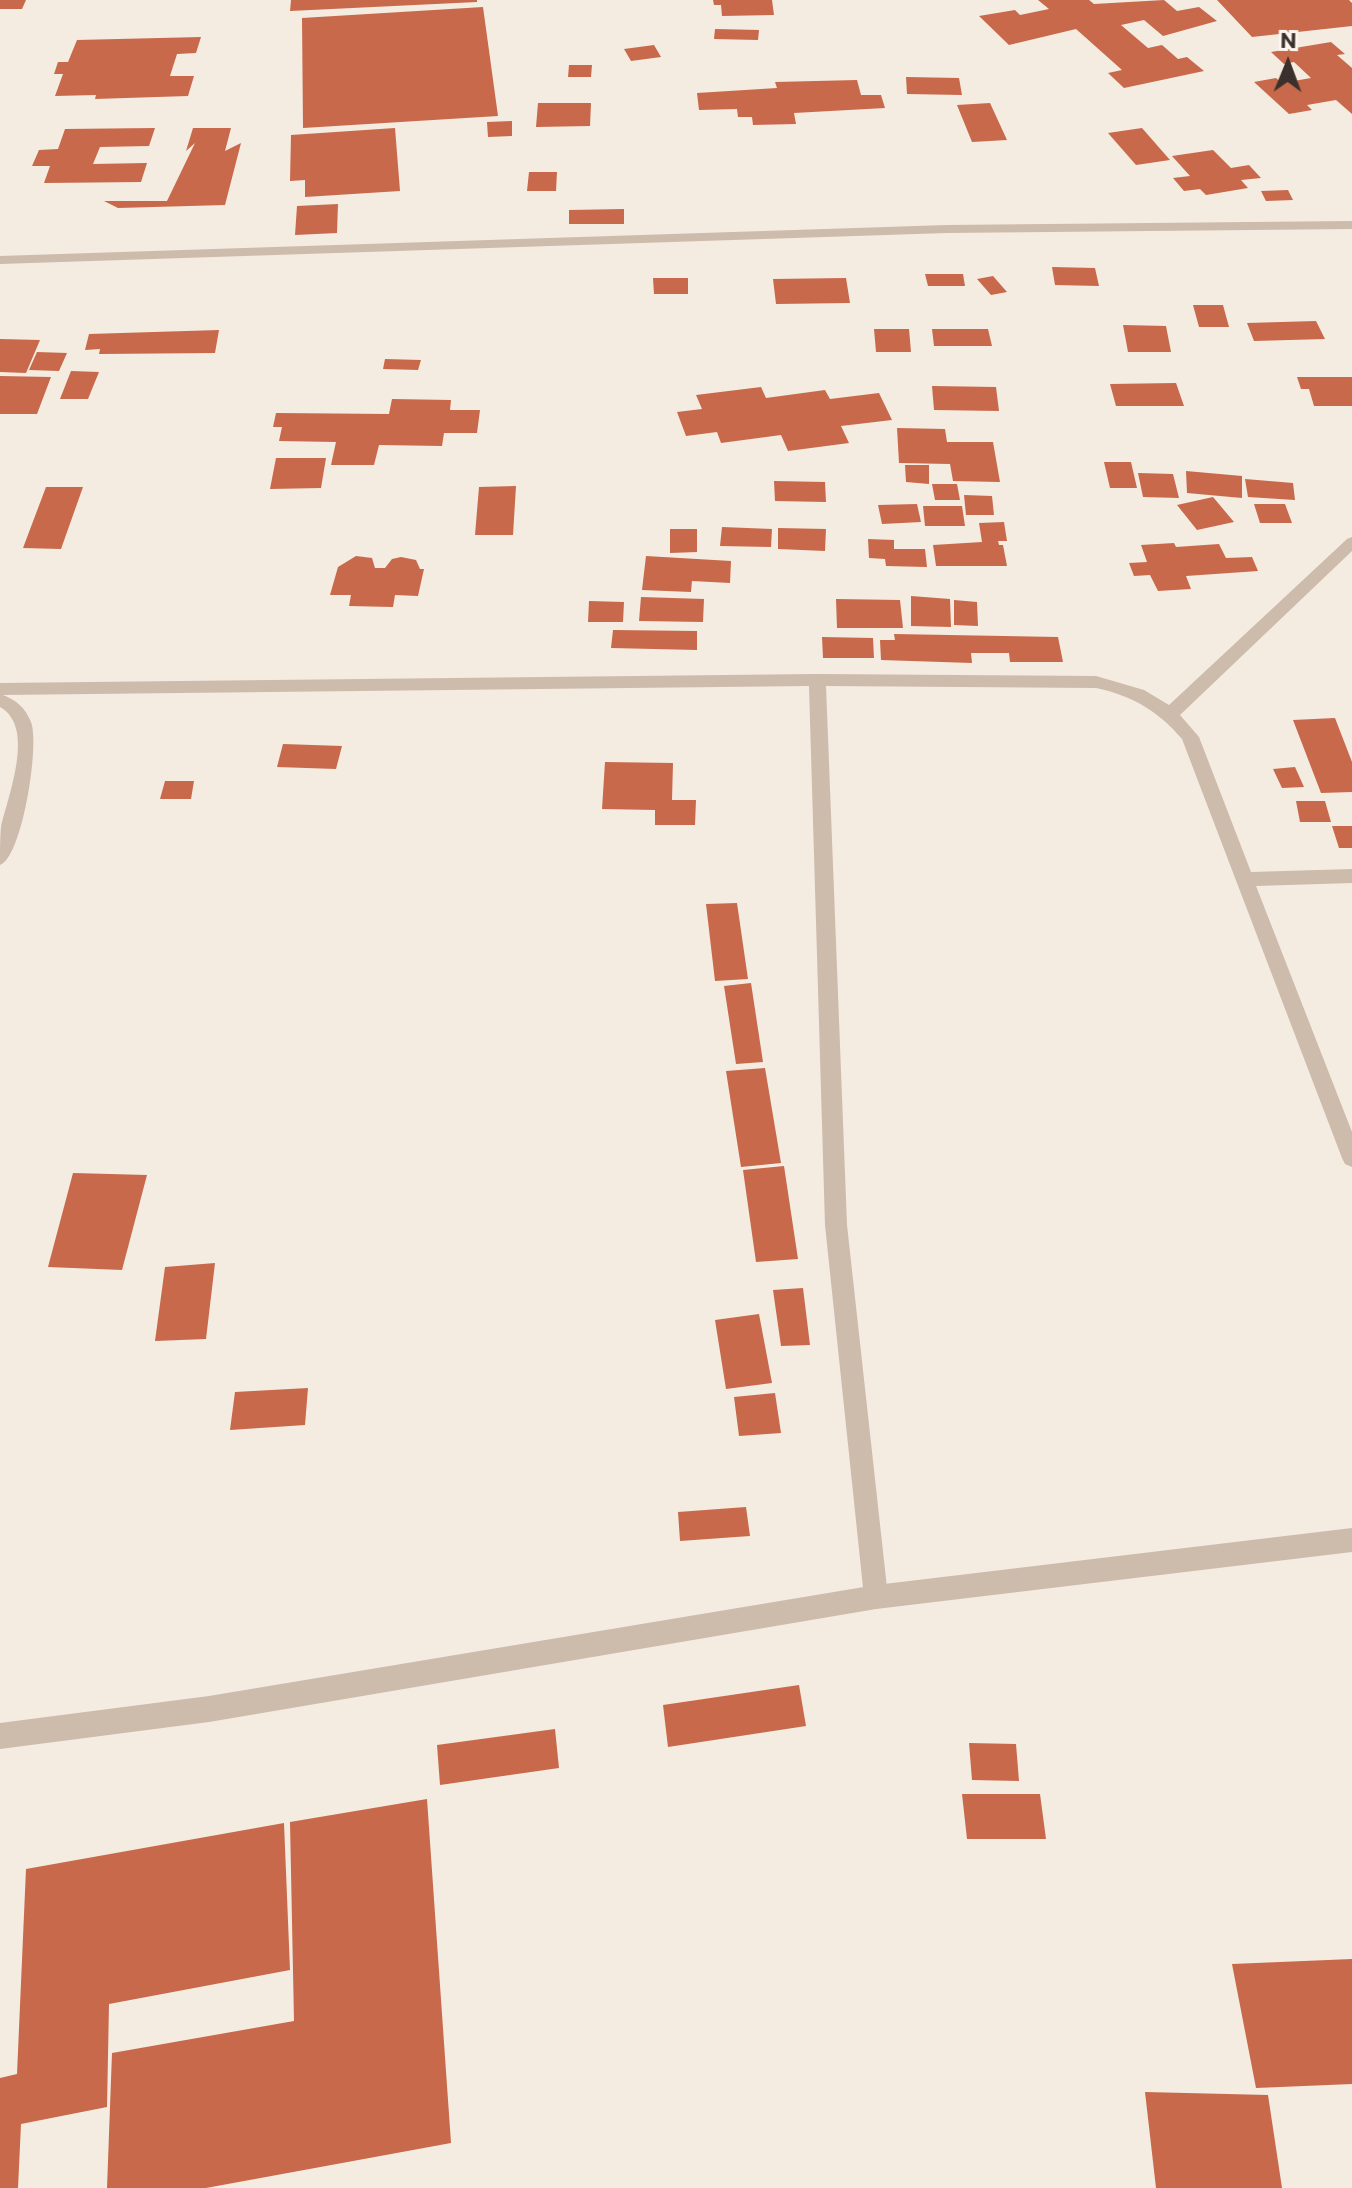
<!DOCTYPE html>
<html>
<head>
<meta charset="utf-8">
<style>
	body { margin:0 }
	#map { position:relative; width:1352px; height:2188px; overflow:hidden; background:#f4ebe1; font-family:Commissioner,sans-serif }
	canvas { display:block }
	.north { position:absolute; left:1248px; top:24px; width:80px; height:80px; -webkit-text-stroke:6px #fbf5ee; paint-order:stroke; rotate:1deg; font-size:22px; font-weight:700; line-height:32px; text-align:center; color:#3b302b }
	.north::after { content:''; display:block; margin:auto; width:28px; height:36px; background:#3b302b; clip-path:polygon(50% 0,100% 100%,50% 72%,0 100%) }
</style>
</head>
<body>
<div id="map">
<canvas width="1352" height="2188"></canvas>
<div class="north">N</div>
</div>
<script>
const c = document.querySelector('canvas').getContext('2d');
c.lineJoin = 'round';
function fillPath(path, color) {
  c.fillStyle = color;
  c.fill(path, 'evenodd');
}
const building = new Path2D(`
	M0,0H26L22,9H0Z
	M291,0H477V2L290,11Z
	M713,0H772L774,15L722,16L721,5H714Z
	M1038,0H1089L1094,4L1164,0L1177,11L1199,7L1217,21L1163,36L1144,20L1121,25L1148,48L1162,45L1178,59L1187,57L1204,71L1124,88L1108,73L1122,70L1076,29L1009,45L979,16L1015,10L1020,15L1049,9Z
	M1217,0H1349L1352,3V26L1252,37Z
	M483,7L498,116L303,128L302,18Z
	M715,29L759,30L758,40L714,39Z
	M201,37L196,53L177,54L170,76H194L188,96L95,99L96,95L55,96L63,74H54L58,62H68L77,40Z
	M1331,42L1345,54L1337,55L1352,68V114L1336,100L1307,105L1312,110L1289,114L1254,82L1276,78L1282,83L1311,78L1294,62L1284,64L1271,52Z
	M654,45L661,57L631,61L624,49Z
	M569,65H592L591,77H568Z
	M906,77L959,78L962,95L907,94Z
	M857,80L861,95H881L885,108L794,113L796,124L753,125L752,117H738L737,109L699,110L697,93L777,88L775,82Z
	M538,103H591L590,126L536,127Z
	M990,103L1007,140L972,142L957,105Z
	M512,121V136L488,137L487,122Z
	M155,128L149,146L100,147L93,164L147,163L141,182L44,183L50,166H32L39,150L58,149L65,129Z
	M193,128H231L225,151L241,143L225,205L118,208L104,201H167L195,143L186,151Z
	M395,128L400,191L305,197V180L290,181L291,135Z
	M1142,128L1170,160L1136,165L1108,133Z
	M1213,150L1231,168L1249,165L1261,178L1241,180L1248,188L1206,195L1200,189L1184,191L1173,178L1190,176L1172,156Z
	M529,172H557L556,191H527Z
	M1288,190L1293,200L1266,201L1261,191Z
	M338,204L337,233L295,235L297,206Z
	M624,209V224H569V210Z
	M1052,267L1095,268L1099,286L1055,285Z
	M925,274H963L965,286H928Z
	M993,276L1007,292L991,295L977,279Z
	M653,278H688V294H654Z
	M846,278L850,303L776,304L773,279Z
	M1193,305H1223L1229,327H1199Z
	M1316,321L1325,339L1254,341L1247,323Z
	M1123,325L1166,326L1171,352H1128Z
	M874,329H909L911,352H876Z
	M932,329H988L992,346H934Z
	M219,330L215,353L99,354L100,349L85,350L89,334Z
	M0,339L40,340L26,373L0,372Z
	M37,352L67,353L59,371L29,370Z
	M385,359L421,360L418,370L383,369Z
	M71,371L99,372L88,399H60Z
	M0,376L51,377L37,414H0Z
	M1297,377H1352V406H1314L1309,389H1301Z
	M1176,383L1184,406H1116L1110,384Z
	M932,386L996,387L999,411L934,410Z
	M761,387L766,398L825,390L830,399L879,393L892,420L841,426L849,443L788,451L781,435L721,443L717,432L686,436L677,412L702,409L696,395Z
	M392,399L451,400L450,410H480L477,433H444L442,446L379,445L374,465H331L336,442L279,441L282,427H273L276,413L389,414Z
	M897,428L945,429L947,442H993L1000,482L953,481L950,464L899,463Z
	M276,458H326L321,488L270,489Z
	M1104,462H1131L1137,488H1110Z
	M905,465H929V484L906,482Z
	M1186,471L1242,476V498L1187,493Z
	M1138,473L1173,474L1179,498L1143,497Z
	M1245,479L1293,483L1295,500L1248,497Z
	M774,481L825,482L826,502L775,501Z
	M932,484H957L960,500H935Z
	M516,486L513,535H475L479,487Z
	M46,487H83L61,549L23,548Z
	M964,495L992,496L994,515H966Z
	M1213,497L1234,522L1197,530L1177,505Z
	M917,504L921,522L882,524L878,505Z
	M1254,504H1285L1292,523H1260Z
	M923,506H962L965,526H925Z
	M1004,522L1007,541H998L999,545H1003L1007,566H936L933,545L982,542L979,523Z
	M722,527L772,529L771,547L720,546Z
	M778,528L826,529L825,551L778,549Z
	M670,529H697V552L670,553Z
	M868,539L894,540V549H925L927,567L886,566L885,559L869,558Z
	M1174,543L1176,547L1219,544L1226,558L1252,557L1258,571L1186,576L1191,589L1158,591L1150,575L1134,576L1129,563L1147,562L1141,545Z
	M356,556L372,558L375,568H385L392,559L401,557L416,560L420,569H424L418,596L395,595L393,607L349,606L351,595H330L338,567Z
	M646,556L731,561L730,583L692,581L691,592L642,590Z
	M911,596L950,599L951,627L911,626Z
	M641,597L704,599L703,622L639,621Z
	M836,599L900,600L903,628H837Z
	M954,600L977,602L978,626L954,625Z
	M589,601L624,602L623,622H588Z
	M613,630L697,631V650L611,648Z
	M894,634L1058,637L1063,662H1010L1009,653H971L972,663L881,660L880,640H895Z
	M822,637L873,638L874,658H823Z
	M1335,718L1352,762V792L1321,793L1293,720Z
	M283,744L342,746L336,769L277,767Z
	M605,762L673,763L672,800H696L695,825H655V810L602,809Z
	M1295,767L1304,787L1282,788L1273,769Z
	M165,781H194L191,799H160Z
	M1296,801H1325L1331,822H1300Z
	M1332,826H1352V848H1339Z
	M737,903L748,979L715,981L706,904Z
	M751,983L763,1062L736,1064L724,986Z
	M765,1068L781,1163L741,1167L726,1071Z
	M784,1166L798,1259L756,1262L743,1170Z
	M73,1173L147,1175L122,1270L48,1267Z
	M215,1263L206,1339L155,1341L165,1267Z
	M803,1288L810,1345L781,1346L773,1290Z
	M759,1314L772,1383L726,1389L715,1320Z
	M308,1388L305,1425L230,1430L235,1392Z
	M775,1393L781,1433L739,1436L734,1397Z
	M746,1507L750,1536L680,1541L678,1512Z
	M799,1685L806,1726L668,1747L663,1705Z
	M555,1729L559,1768L440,1785L437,1745Z
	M969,1743L1016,1744L1019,1781L972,1780Z
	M962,1794H1040L1046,1839H967Z
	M427,1799L451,2143L206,2188H107L112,2053L294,2021L290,1822Z
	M284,1823L290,1970L109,2004L107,2107L21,2124L18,2188H0V2078L17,2074L26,1869Z
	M1352,1959V2084L1256,2088L1232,1964Z
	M1145,2092L1268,2095L1282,2188H1156Z`);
const minor = new Path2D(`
	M1352,221V229L947,233L0,264V256L947,225Z
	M1352,537V551L1180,715L1199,737L1251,872L1352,869V883L1256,886L1352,1132V1167L1345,1164L1342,1158L1182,739C1158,711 1133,696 1096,688L826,686L847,1225L888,1597L885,1606L876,1609L867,1606L864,1597L825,1225L809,686L0,695V683L817,674L1096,676L1144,690L1169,705L1347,539Z`);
const tertiary = new Path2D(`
	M0,694C15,699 25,707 31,722C40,745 22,858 0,865C0,852 0,838 1,827C8,796 36,727 0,707Z
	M1352,1528V1552L876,1609L209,1722L0,1749V1723L209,1696L876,1585Z`);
fillPath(building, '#c8694b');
fillPath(minor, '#cdbbac');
fillPath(tertiary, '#cdbbac');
</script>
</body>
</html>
